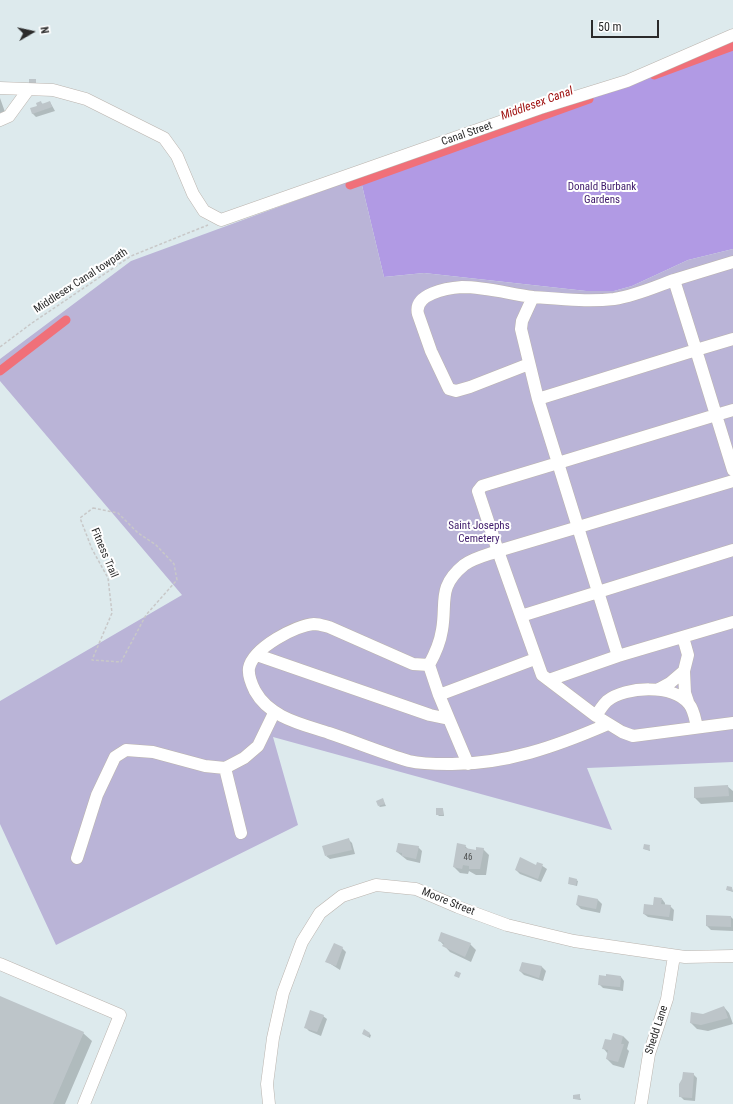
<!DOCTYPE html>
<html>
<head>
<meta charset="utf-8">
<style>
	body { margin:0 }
	#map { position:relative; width:733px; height:1104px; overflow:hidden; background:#ddeaed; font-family:"Roboto Condensed",sans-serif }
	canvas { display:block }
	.north { position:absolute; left:12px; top:12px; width:40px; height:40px; -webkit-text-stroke:3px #fff; paint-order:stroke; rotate:81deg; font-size:11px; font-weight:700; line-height:16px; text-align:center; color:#2b2b2b }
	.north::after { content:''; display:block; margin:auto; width:14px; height:18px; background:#2b2b2b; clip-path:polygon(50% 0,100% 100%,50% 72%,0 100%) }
	.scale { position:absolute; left:591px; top:20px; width:68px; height:18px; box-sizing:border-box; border:2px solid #2b2b2b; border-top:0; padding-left:5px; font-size:12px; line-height:14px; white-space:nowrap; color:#2b2b2b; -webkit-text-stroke:3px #fff; paint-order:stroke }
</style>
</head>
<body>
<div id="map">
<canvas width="733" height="1104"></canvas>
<div class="north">N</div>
<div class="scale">50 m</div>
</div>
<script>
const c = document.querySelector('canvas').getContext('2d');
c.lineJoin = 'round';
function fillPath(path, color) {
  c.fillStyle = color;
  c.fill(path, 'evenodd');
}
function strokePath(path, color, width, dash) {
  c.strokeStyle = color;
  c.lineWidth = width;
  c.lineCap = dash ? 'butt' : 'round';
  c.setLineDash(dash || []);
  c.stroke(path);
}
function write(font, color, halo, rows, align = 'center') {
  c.font = font + ' "Roboto Condensed",sans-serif';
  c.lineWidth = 4;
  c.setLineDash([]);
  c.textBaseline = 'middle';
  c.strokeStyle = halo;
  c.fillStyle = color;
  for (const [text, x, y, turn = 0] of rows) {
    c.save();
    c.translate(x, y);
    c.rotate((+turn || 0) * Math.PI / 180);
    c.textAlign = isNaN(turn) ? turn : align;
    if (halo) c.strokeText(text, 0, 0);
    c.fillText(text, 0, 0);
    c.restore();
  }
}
const green = new Path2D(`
	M733,45V249L688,260L632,286L614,291H586L424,273L384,277L360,177L580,99L722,47Z`);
const cemetery = new Path2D(`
	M360,177L384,277L424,273L586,291H614L632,286L688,260L733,249V762L587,768L612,830L273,737L298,825L56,945L0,824V701L182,595L0,381V359L131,261Z`);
const shadow = new Path2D(`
	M0,98L5,112L0,113Z
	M40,102L43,104L50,102L55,111L36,117L32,113Z
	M727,786L733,791V802L701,804L695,798V788Z
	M383,800L386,806L380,807L379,806Z
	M443,809L444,816H439L437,814Z
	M348,839L352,843L355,854L330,859L326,856Z
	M465,846L469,850L476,851L483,849L489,855L486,875H476L469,871L468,874L460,873L454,867Z
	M649,846L650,851L644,849Z
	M418,847L422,851L420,863L407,860L397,852Z
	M538,863L547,869L541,882L520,874L516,870L537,867Z
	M576,880L578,881L577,886L569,884Z
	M732,888L733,892L727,890Z
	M579,896L598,900L602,904L600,913L581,909L577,905Z
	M662,899L665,903V905L670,906L674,910L673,921L648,917L644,914Z
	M731,917L733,919V931L711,930L707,926Z
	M439,940L470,944L476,950L471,962L450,952Z
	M342,948L346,952L340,970L326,961Z
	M522,963L542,967L546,971L543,981L524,975L520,971Z
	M621,977L624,981L623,991L603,988L599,984Z
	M0,997L83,1033L92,1041L65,1104H0Z
	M724,1007L729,1013L733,1024L708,1031L697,1029L691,1023L703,1015Z
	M323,1016L327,1019L321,1036L309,1031L305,1027Z
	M365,1031L371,1035L370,1038L365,1035Z
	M623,1036L629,1042L627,1049L629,1051L624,1068L613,1065L607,1059L608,1054L604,1049L611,1042Z
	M693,1074L697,1078L695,1101L684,1100L680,1096Z
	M579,1095L581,1100L574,1099Z`);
const canal = new Path2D(`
	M654,75L733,46
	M350,185L589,99
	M0,371L66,320`);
const building = new Path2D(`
	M29,79H36V86H29Z
	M41,101L42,104L50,101L52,107L32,114L30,108L37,106L36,103Z
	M728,785L729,796L694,798V787Z
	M383,798L385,804L378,806L376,801Z
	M436,808H443V815H436Z
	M349,838L352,850L325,856L322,846Z
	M398,843L419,846L416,859L402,856V853L396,852Z
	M457,843L466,845L465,848L476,850V847L484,848L480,869H469V866L463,865L462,869L453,867Z
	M644,844L650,845L649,850L643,849Z
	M520,857L536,865L537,862L543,864L538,879L515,870Z
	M569,877L577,879L576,885L568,884Z
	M727,886L732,887V891L726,890Z
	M578,895L598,899L596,909L576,905Z
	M654,897L662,898L661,904L671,905L669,917L643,914L644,904L653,905Z
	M706,915L731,916V927L706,926Z
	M441,932L471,943L465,957L442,946L444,943L438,941Z
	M334,943L343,947L336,966L325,962Z
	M522,962L542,966L539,978L519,971Z
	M456,971L461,973L459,978L454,976Z
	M606,974L621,976L620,987L598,985L599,975L606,976Z
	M0,996L84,1032L53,1104H0Z
	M724,1006L728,1018L701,1025L690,1023L691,1012L703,1014Z
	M310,1010L324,1015L317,1032L304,1028Z
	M364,1029L370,1033L368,1037L362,1034Z
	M613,1033L623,1036L621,1044H624L618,1062L606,1059L608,1050L602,1049L605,1039L611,1040Z
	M683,1072L694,1073L692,1098L679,1097V1084L682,1079Z
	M580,1094V1099H573V1095Z`);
const path = new Path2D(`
	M0,347L32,323L131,256L208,225
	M93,508L118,513L138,533L156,545L174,564L177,580L146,615L121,662L92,660L112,613L108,578L92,549L80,518Z`);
const minor = new Path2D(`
	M0,88L53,90L86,99L164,138L177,156L193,194L204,211L221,220L540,108L627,81L733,35
	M0,120L9,116L28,90
	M733,262L674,280L696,350L538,399L558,463L482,486L478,491L498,551L733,481
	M533,297C560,299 588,302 614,299C635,296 655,287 674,280
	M733,339L696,350L716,415L733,410
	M529,364L470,387L456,391L449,389L431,351L418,314C413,294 447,288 462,287C486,287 510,294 533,297L522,321L521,329L538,399
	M733,470L716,415L558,463L618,656L733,622
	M521,616L498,551C487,555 473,558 464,565C437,587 447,602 442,630C440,643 435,654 429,665L413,664L329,627C325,626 319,624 314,624C296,625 253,648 249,668C248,675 252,685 255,691C270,718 302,724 329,733C356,742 382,753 409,761C422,764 435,764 448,764C505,765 557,746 608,724
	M683,637L688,655L684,671
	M257,655L430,715L449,719L468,764
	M429,665L439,695
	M549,680L618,656
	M659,689L670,683L684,671L685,693L688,702
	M596,716L542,675L521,616L733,550
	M449,719L439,695L535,659
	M697,727C695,719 694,710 689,704C673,684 626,686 607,701C603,705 599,711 596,716L622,732L633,736L733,723
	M225,768L241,833
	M77,858L97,795L115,757L126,750L153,752L205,766L225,768L244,758L258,746L274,713
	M0,964L120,1015L84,1104
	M269,1104L267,1084L273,1038L283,993L302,942L320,913L342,896L376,885L416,889L458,907L507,925L574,941L685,957L733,956
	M641,1104L649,1054L667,999L674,956`);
const numberNames = [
	["46",468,858]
];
const streetNames = [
	["Canal Street",467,134,-19],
	["Middlesex Canal towpath",81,281,-33],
	["Fitness Trail",104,553,67],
	["Moore Street",448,902,22],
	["Shedd Lane",657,1030,-72]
];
const parkNames = [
	["Donald Burbank",602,187],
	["Gardens",602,200],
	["Saint Josephs",479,526],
	["Cemetery",479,539]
];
const waterNames = [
	["Middlesex Canal",537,104,-20]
];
fillPath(green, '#b19ae4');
fillPath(cemetery, '#bab4d7');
fillPath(shadow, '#0003');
strokePath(canal, '#f07079', 9);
fillPath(building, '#bdc5c9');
strokePath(minor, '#bbb4ae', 13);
strokePath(path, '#c8c8c8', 1.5, [3, 2]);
strokePath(minor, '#fff', 12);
write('9px', '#505252', null, numberNames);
write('11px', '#2b2b2b', '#fff', streetNames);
write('11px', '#3e1a6a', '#fff', parkNames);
write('italic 12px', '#9e0d0c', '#fff', waterNames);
</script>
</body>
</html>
